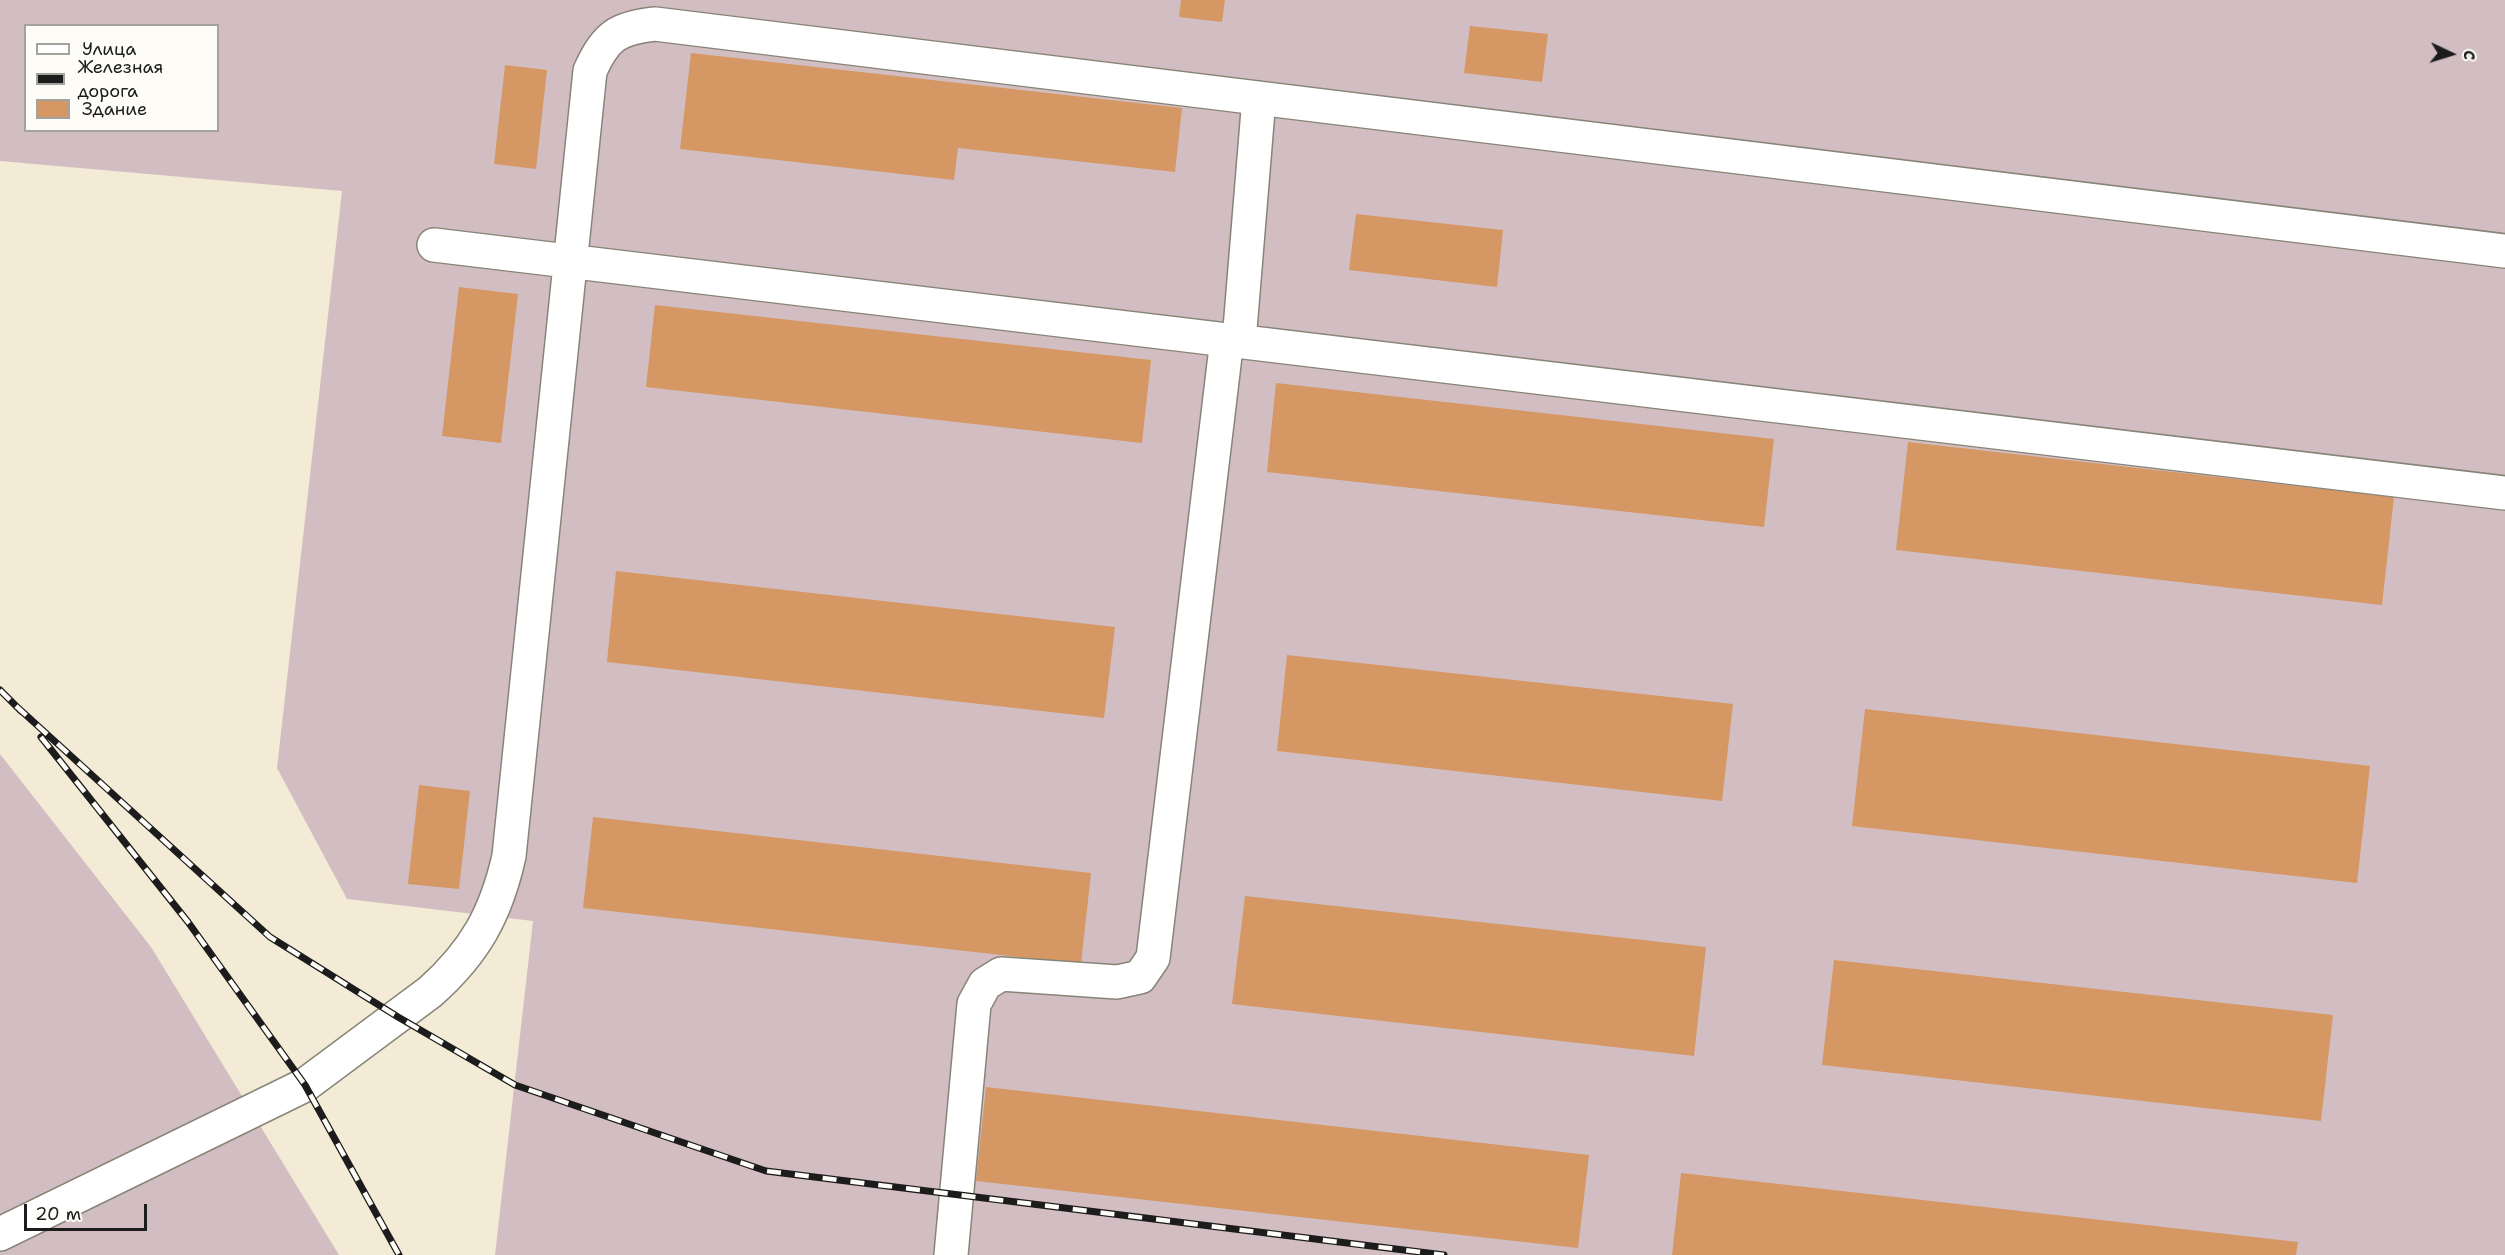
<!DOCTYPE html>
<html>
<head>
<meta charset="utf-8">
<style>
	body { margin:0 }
	#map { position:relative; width:2505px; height:1255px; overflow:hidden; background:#f3ebd5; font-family:"Shantell Sans",sans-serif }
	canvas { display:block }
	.legend { position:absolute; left:24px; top:24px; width:195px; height:108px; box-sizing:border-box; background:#fdfcf7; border:2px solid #a3a29f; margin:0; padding:8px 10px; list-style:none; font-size:18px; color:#1c1c1c }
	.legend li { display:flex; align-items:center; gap:12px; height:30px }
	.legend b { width:30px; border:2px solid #a3a29f }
	.north { position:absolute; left:2421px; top:24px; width:60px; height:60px; -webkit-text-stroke:4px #fdfcf7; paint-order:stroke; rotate:94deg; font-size:16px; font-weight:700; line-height:24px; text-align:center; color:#1c1c1c }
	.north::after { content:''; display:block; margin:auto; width:21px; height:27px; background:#1c1c1c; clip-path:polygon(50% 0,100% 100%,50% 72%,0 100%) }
	.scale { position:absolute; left:24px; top:1204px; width:123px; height:27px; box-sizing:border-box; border:3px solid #1c1c1c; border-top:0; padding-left:8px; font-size:18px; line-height:21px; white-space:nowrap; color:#1c1c1c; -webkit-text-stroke:4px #fdfcf7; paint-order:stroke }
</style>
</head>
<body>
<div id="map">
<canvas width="2505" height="1255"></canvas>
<ul class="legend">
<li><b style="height:8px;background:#fff"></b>Улица</li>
<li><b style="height:8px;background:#1c1c1c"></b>Железная дорога</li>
<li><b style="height:16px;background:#d59763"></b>Здание</li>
</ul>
<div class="north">С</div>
<div class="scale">20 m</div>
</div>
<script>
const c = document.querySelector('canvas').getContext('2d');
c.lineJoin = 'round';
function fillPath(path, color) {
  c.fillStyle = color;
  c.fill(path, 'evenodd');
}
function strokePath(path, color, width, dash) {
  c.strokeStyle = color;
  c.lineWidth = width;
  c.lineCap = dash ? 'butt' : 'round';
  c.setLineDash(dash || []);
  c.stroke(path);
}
const industrial = new Path2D(`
	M0,0H2505V1255H495L533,921L347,899L277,768L342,191L0,161ZM26,26H218V130H26Z
	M0,754L151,947L339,1255H0Z`);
const building = new Path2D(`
	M1181,0H1225L1222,22L1179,17Z
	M1470,26L1548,34L1542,82L1464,73Z
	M691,53L1182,108L1175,172L958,148L954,180L680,149Z
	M505,65L547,70L536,169L494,164Z
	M1356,214L1503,230L1497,287L1349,270Z
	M459,287L518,294L501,443L442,436Z
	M655,305L1151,360L1142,443L646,387Z
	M1276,383L1774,439L1764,527L1267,472Z
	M1908,442L2394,497L2382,605L1896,550Z
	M616,571L1115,627L1104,718L607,662Z
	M1287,655L1733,704L1722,801L1277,751Z
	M1865,709L2370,766L2357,883L1852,826Z
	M419,785L470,791L459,889L408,884Z
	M593,817L1091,873L1081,964L583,908Z
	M1245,896L1706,947L1694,1056L1232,1004Z
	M1834,960L2333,1015L2321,1121L1822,1065Z
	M986,1087L1589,1155L1578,1248L976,1181Z
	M1681,1173L2298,1242L2296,1255H1672Z`);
const minor = new Path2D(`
	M434,245L2505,493
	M1239,341L1259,98
	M0,1234L305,1085L430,992C475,952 496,914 509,856L590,71C605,37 617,28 655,24L2505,251
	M951,1255L974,1004L985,984L1001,974L1117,982L1140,977L1153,958L1227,339`);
const rail = new Path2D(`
	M0,690L21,711
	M16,706L270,937L398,1017L515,1085L766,1171L1444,1255
	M41,737L188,922L305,1085L399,1255`);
fillPath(industrial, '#d2bec2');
fillPath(building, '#d59763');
strokePath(minor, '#888478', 36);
strokePath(minor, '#fff', 33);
strokePath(rail, '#1c1c1c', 7);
strokePath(rail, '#fdfcf7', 4.5, [14]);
</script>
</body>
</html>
